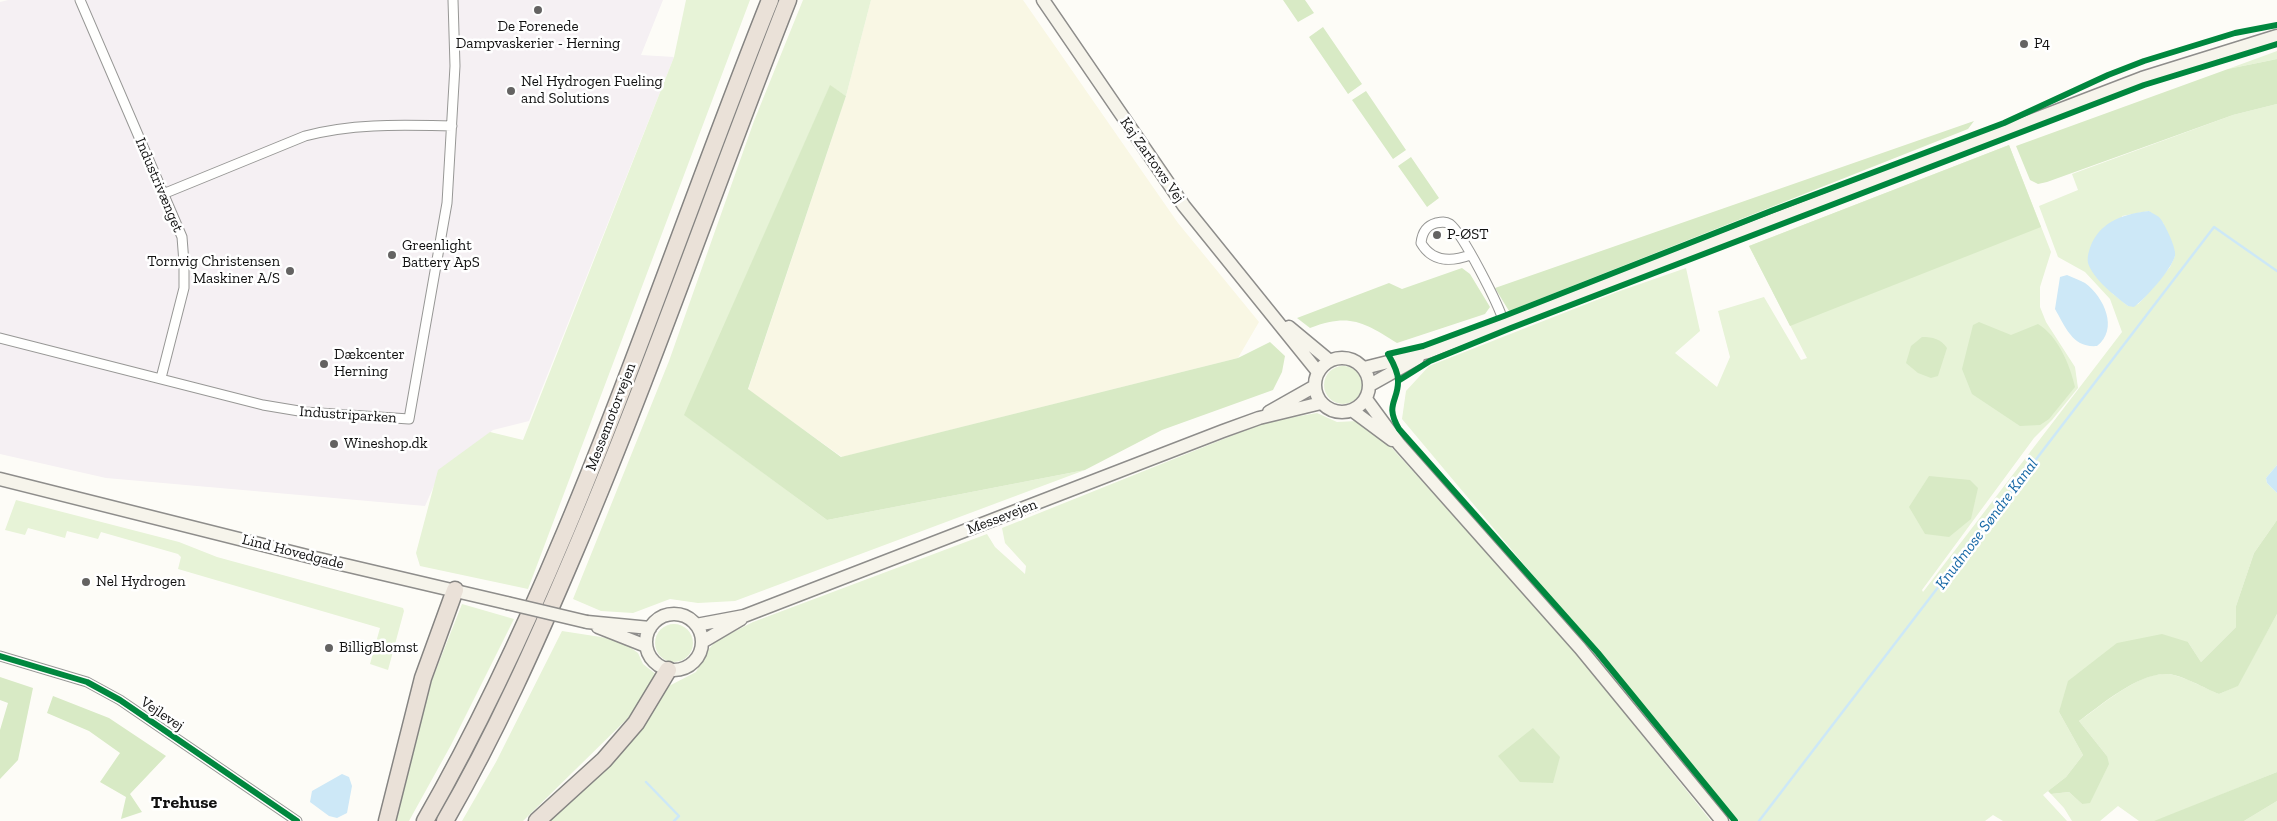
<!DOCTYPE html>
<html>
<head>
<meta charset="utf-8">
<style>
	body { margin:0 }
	canvas { display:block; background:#fdfcf7 }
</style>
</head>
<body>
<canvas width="2277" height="821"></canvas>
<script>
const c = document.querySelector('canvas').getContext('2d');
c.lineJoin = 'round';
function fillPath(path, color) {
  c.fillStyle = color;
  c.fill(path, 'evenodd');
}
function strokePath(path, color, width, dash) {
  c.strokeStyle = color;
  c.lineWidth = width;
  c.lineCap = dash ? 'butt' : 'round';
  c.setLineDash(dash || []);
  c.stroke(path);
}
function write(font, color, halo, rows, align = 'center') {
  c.font = font + ' "Zilla Slab",serif';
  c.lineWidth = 5;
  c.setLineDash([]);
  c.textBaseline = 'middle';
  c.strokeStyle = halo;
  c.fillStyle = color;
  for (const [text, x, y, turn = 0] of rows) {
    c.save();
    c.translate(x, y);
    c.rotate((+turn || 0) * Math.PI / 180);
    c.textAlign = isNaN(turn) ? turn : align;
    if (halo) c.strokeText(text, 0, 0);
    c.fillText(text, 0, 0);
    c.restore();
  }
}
const industrial = new Path2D(`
	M8,0H663L641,55L674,57L529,421L493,430L440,472L425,506L106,478L0,454V2Z`);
const farmland = new Path2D(`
	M871,0H1023L1178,223L1259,322L1238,358L842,457L748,390L846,96Z`);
const green = new Path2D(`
	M686,0H750L528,589L420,566L416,553L438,470L490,432L523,440L674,57Z
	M803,0H871L846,96L830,86L685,415L827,520L1085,470L735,601L698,603L670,599L633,613L601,611L573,599L669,361L754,121Z
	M2277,51V59L2228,69Z
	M2277,104V465L2266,478L2267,483L2277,493V520L2254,553L2236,606V627L2201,662L2188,642L2059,712L2083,755L2066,777L2043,795L2067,821H2003L1993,815L1985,821H1739L1402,419L1406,391L1429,366L1617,292L1686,268L1700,331L1675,353L1717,387L1730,357L1718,311L1764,297L1801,360L1807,358L1749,246L2009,145L2051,252L2040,287V307L2046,322L2075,367L2078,388L2052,420L2034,438L1922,590L1923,592L2122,332L2110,299L2085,272L2058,257L2039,206L2078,190L2072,174L2233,115ZM2149,211L2163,223L2175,256L2170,267L2143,299L2138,304L2128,306L2112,293L2122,216Z
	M1324 385a19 19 0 1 1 38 0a19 19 0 1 1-38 0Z
	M1317,413L1337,422L1357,421L1390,446L1560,633L1711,821H548L667,687L696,672L706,652L716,641L753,622L987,534L995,547L1025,574L1026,566L1005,543L1002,528L1266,422Z
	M16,500L179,542L217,557L403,608L404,611L388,670L370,664L380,628L178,569L181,557L178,554L101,532L98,539L67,531L65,538L28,528L25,535L5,530Z
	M462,604L514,619L451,745L409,821H394L432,680Z
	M2277,614V772L2156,821H2139L2118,806L2100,821H2072L2064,808L2051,794L2069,792L2082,804L2107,756L2079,721C2101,706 2141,670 2169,674C2186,677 2204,688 2219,694L2237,686Z
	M655 643a19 19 0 1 1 38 0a19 19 0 1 1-38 0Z
	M562,631L620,640L638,653L643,664L657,675L628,718L523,821H462L496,762Z
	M2277,801V821H2244Z`);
const forest = new Path2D(`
	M1283,0H1305L1314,13L1298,22Z
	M1323,27L1362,84L1348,94L1309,37Z
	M2277,59V104L2233,115L2047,182L2038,184L2030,180L2016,146L2228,69Z
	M830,85L846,96L748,389L841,457L1238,358L1270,342L1285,356L1282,372L1273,390L1162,430L1085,470L827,520L684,415Z
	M1366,91L1406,150L1393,159L1352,100Z
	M1974,121L1968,129L1509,311L1495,288Z
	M2009,145L2041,227L1790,326L1749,246Z
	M1411,157L1439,198L1427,207L1398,166Z
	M1462,268L1470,274L1490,307L1485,314L1397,343C1363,322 1350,313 1310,328L1297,318L1389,283L1402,289Z
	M1979,322L2011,335L2038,324C2058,336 2070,365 2075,387L2049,419L2040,425L2020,426L1972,394L1962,369L1973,325Z
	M1922,337C1933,337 1941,339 1947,348L1938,376L1931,378L1918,373L1906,363L1911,346Z
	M1929,476L1970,480L1978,488L1971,519L1949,537L1925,534L1909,507Z
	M2277,520V614L2238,686L2219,694C2206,689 2182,675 2168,674C2139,672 2101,705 2079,721L2107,756L2109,764L2090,803L2082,804L2069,792L2051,794L2048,791L2066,777L2083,755L2059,712L2068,681L2117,643L2162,634L2188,642L2201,662L2236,627V606L2254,553Z
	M0,677L33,688L18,760L0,779V730L8,703L0,700Z
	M53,696L109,718L166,756L130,794L142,812L121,819L126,797L100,782L120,753L89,731L47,713Z
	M1533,728L1560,757L1553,783L1520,782L1498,756Z
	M2277,772V801L2244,821H2154Z`);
const water = new Path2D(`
	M2149,211C2152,213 2156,215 2159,217C2164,222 2177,249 2175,256C2171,270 2146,298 2134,307L2128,306C2115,296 2093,279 2088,263C2087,256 2089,251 2091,245C2102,220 2125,214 2149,211Z
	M2067,275C2073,278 2080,280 2085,283C2104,297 2119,329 2097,346C2073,348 2066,328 2055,309L2060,277Z
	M2277,465V493L2267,483L2266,478Z
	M342,774L349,777L352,786L347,813L337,818L329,816L310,802L312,791Z`);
const stream = new Path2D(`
	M646,782L679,816L674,821
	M1759,821L2214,227L2277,271`);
const street = new Path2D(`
	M80,0L182,237L184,263V288L161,378
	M163,194L305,136C354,123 402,125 452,126
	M1470,255C1451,262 1432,262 1421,243C1422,234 1425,226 1436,223C1441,222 1445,221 1450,224C1463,234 1499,305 1504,323
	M0,338L263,405L305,412L409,419L447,203L455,66L453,0
	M0,656L87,682L120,700L297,821`);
const secondary = new Path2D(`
	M1043,0L1184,206L1318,372
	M1289,327L1330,361
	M1315 385a27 27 0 1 1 54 0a27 27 0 1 1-54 0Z
	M1364,368L1428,352L2142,78L2277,36
	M1370,385L1418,358
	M1366,399L1399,444L1580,648L1722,821
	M1353,411L1392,440
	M1269,412L1315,386
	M0,479L315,558L507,603
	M646 642a28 28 0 1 1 56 0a28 28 0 1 1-56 0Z
	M587,622L650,628
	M696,625L744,616L1223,431L1259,418L1321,403
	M598,627L646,646
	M702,642L741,619`);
const highway = new Path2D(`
	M387,821L423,678L455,590
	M425,821C573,562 660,275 770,0
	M445,821C495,735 536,643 575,551C652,370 716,183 788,0
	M537,821L604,760L636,723L668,670`);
const secondaryBridge = new Path2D(`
	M507,603L587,622`);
const cycleway = new Path2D(`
	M1398,381L1430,361L1511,328L2144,85L2277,44
	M0,656L87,682L120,700L297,821
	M1735,821L1598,653L1399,429C1384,404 1399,401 1398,380C1398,371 1392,361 1388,354L1423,346L1504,316L1771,211L2004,123L2108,75L2144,61L2235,33L2277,25`);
const markers = [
	[538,10,5,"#646362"],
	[2024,44,5,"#646362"],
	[511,91,5,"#646362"],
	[1437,235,5,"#646362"],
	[392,255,5,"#646362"],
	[290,271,5,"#646362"],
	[324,364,5,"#646362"],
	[334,444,5,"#646362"],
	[86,582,5,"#646362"],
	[329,648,5,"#646362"]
];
const poiNames = [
	["De Forenede",538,27,"center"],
	["Dampvaskerier - Herning",538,44,"center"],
	["P4",2034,44],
	["Nel Hydrogen Fueling",521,82],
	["and Solutions",521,99],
	["P-ØST",1447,235],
	["Greenlight",402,246],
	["Battery ApS",402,263],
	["Tornvig Christensen",280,262,"right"],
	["Maskiner A/S",280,279,"right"],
	["Dækcenter",334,355],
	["Herning",334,372],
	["Wineshop.dk",344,444],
	["Nel Hydrogen",96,582],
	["BilligBlomst",339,648]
];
const streetNames = [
	["Kaj Zartows Vej",1152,160,55],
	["Industrivænget",159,185,67],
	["Industriparken",348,415,4],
	["Messemotorvejen",611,417,-69],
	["Messevejen",1002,517,-21],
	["Lind Hovedgade",293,552,14],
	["Vejlevej",162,714,34]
];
const waterNames = [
	["Knudmose Søndre Kanal",1987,524,-53]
];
const quarterNames = [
	["Trehuse",184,803]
];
fillPath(industrial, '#f5f0f3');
fillPath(farmland, '#f9f7e4');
fillPath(green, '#e7f3d7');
fillPath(forest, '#d8eac5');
fillPath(water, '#cde8f7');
strokePath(stream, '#cde8f7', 2.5);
strokePath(street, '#979795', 11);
strokePath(secondary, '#8e8d8b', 15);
strokePath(highway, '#858482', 19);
strokePath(street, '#fffffe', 9);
strokePath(secondary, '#f6f4eb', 12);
strokePath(highway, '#eae1d8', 16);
strokePath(secondaryBridge, '#8e8d8b', 15, []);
strokePath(secondaryBridge, '#f6f4eb', 12);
strokePath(cycleway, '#00873e', 6);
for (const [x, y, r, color] of markers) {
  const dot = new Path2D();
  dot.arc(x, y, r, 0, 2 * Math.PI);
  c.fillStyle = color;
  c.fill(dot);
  strokePath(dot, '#fff', 2);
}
write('15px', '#111', '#fff', poiNames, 'left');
write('15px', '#111', '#fff', streetNames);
write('italic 16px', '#1768a6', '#fff', waterNames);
write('bold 18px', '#111', '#fff', quarterNames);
</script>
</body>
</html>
